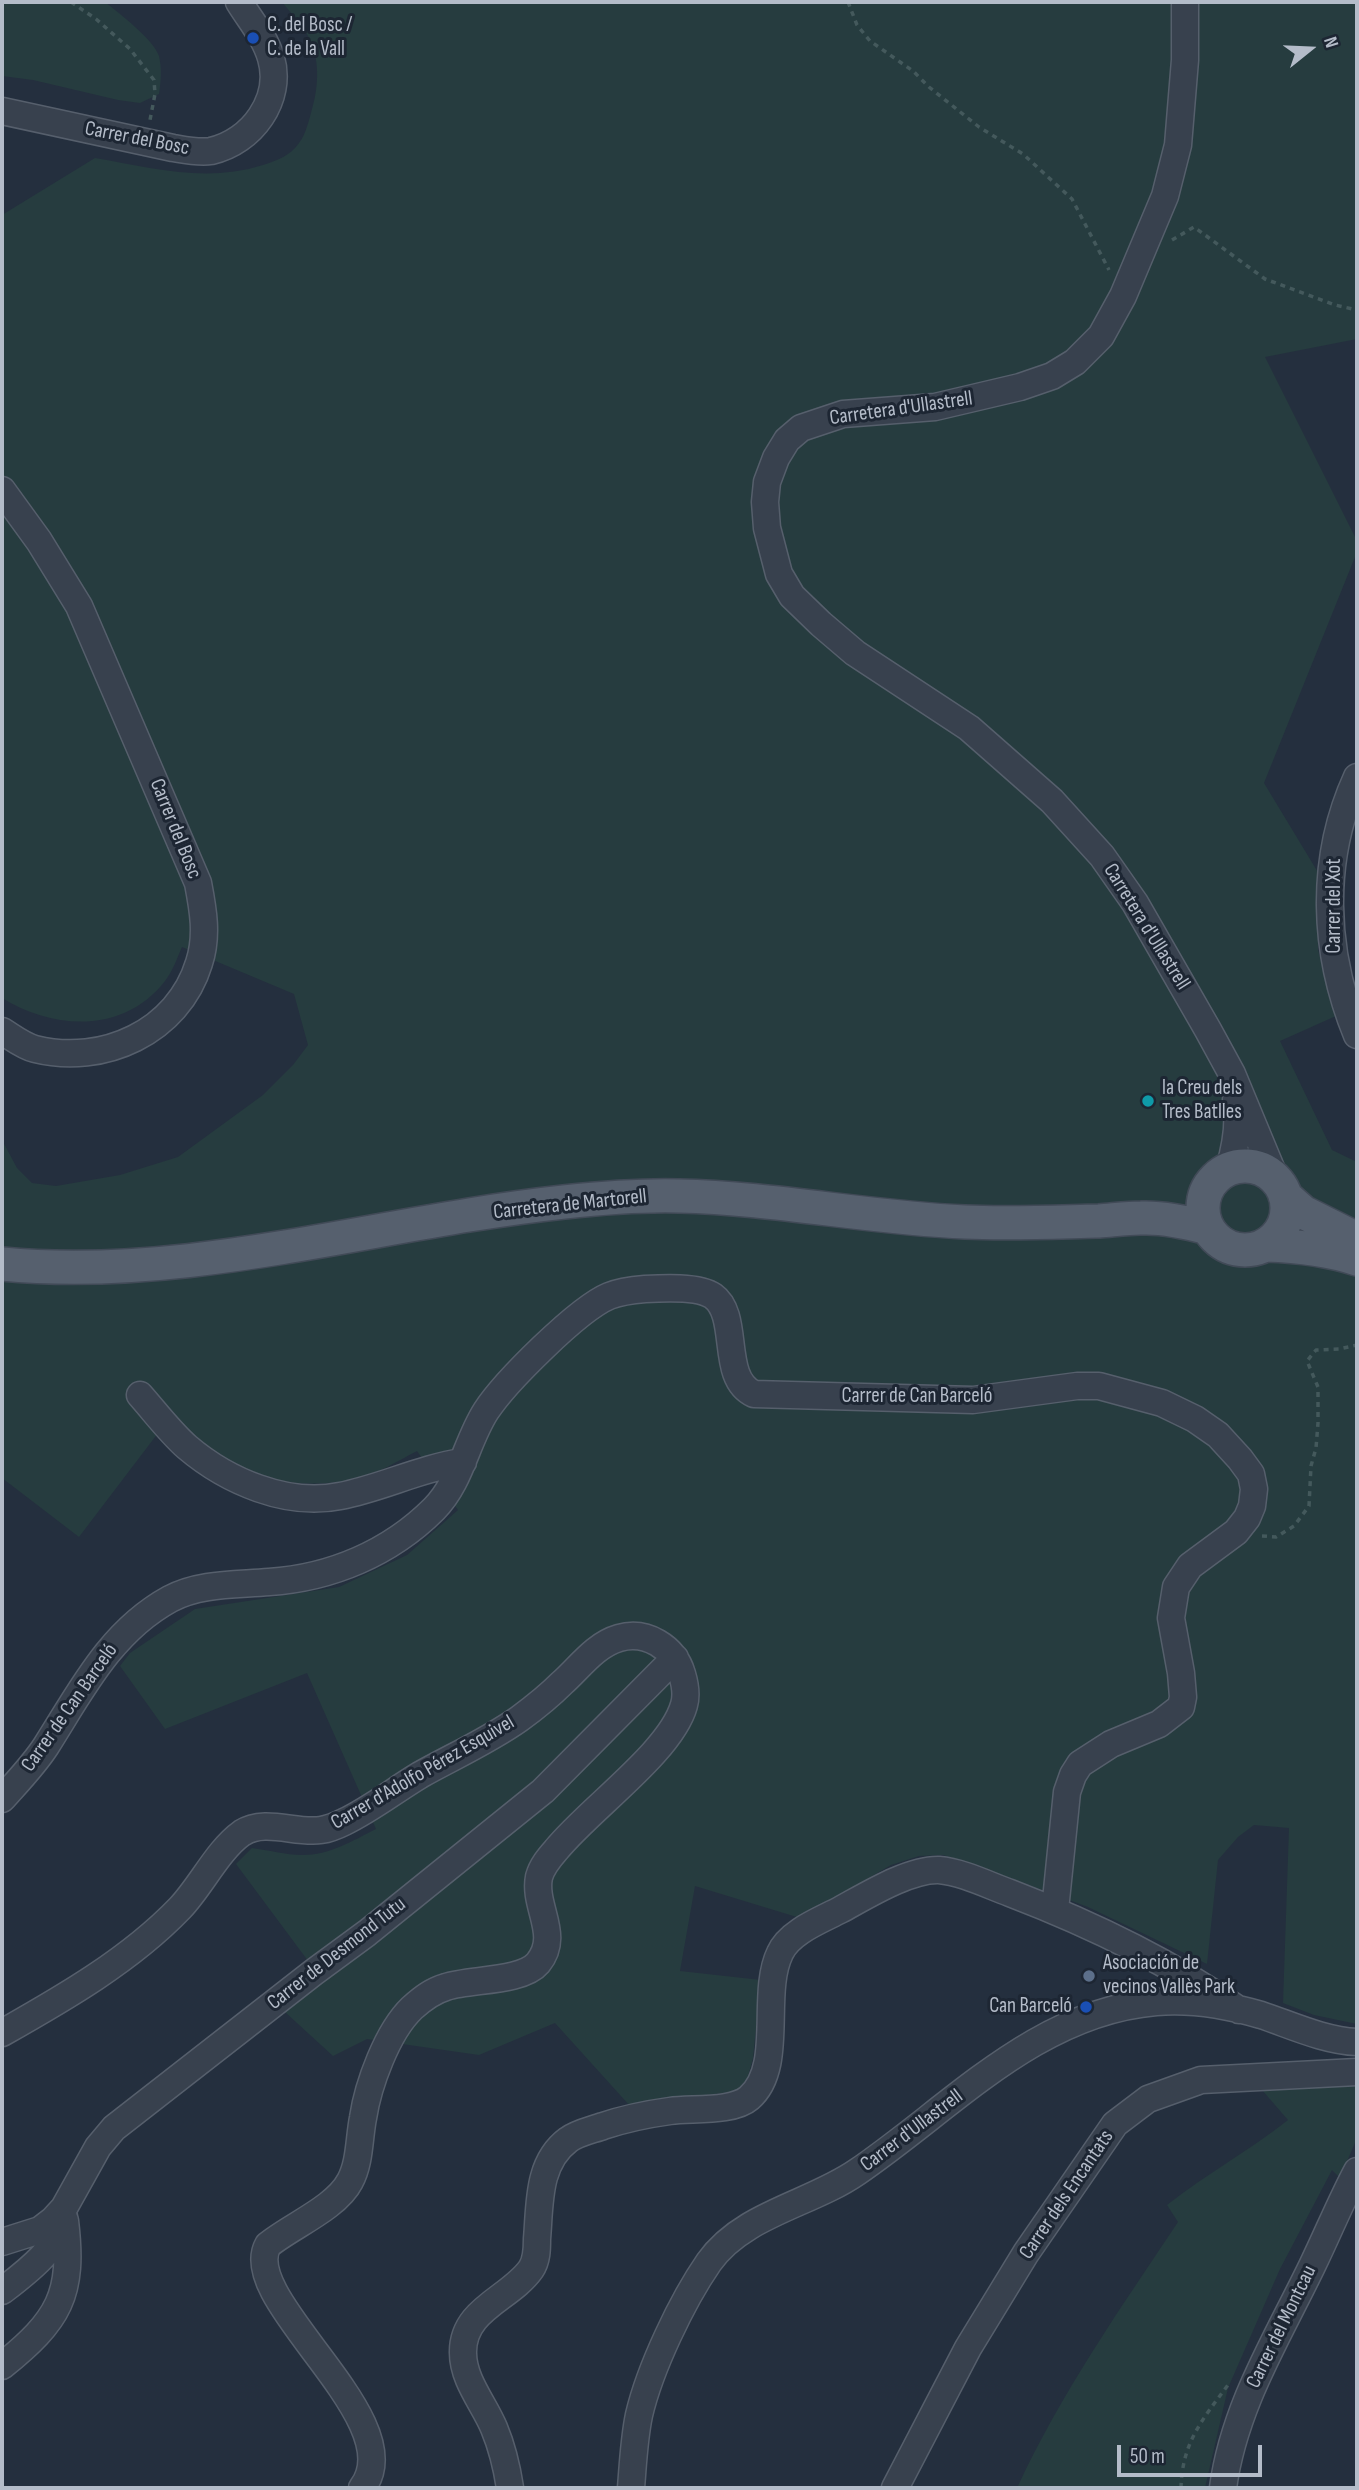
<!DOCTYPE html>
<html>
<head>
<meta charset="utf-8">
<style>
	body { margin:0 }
	#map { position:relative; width:1359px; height:2490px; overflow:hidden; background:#242f3e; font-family:"Sofia Sans Condensed",sans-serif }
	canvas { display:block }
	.frame { position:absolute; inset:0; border:4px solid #b4bcc9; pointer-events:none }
	.north { position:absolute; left:1275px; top:14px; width:70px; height:70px; -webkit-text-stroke:5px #1d2633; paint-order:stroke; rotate:72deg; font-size:19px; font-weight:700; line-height:28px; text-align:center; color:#b4bcc9 }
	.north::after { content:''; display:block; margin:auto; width:24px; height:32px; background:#b4bcc9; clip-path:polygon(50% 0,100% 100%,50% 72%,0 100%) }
	.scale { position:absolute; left:1117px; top:2445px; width:145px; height:32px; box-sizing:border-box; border:4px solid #b4bcc9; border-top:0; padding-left:9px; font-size:21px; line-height:24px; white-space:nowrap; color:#b4bcc9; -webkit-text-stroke:5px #1d2633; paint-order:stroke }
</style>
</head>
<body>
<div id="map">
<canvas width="1359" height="2490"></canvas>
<div class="frame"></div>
<div class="north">N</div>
<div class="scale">50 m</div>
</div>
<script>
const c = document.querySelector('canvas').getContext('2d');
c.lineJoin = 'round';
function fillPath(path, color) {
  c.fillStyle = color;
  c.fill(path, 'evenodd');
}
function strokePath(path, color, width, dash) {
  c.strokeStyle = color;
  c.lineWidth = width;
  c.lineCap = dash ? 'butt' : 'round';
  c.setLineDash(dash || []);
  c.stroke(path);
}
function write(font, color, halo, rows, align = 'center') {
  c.font = font + ' "Sofia Sans Condensed",sans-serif';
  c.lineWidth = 6;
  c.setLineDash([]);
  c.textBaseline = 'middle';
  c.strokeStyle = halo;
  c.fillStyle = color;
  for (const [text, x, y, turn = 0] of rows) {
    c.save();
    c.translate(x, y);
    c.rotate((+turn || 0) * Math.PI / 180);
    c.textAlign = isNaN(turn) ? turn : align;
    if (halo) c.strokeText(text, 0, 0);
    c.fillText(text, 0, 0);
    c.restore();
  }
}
const green = new Path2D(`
	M2,2H105C119,13 154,40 159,56C162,69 161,81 159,94L140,103L118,100L33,80L2,76Z
	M282,2H1357V339L1265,357L1357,541V552L1264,783L1319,874L1318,950L1336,1016L1280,1041L1332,1150L1357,1162V2024L1314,2015L1283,2003L1289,1828L1254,1825L1238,1837L1218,1860L1207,1964L1088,1907L972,1864L943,1855L919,1856L891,1865L800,1918L695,1886L680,1971L761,1980L753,2058L747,2080L736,2091L630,2106L555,2023L479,2055L367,2039L333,2056L285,2012L323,1981L236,1864L252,1848C268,1850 286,1855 302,1855C330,1855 352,1841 376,1829L307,1673L165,1729L120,1666L130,1653L195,1609L339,1587L407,1555L458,1510L417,1451C398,1461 379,1473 358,1478C319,1488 272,1485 236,1466C213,1453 192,1432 171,1416L79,1537L2,1478V1140L17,1168L32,1183L56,1186L120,1175L178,1157L263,1095L293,1065L308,1045L294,994L182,947C177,958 173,971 165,981C124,1034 54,1030 2,998V215L95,158C153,168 206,183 263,165C278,160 290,156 299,143C306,134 309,120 312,109C319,86 320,57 308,36C301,24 291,13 282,2Z
	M1357,2083V2138L1340,2178L1332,2170L1280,2269L1228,2388L1205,2488H1017C1061,2393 1120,2309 1178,2222L1167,2205C1206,2174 1249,2151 1288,2120L1262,2090Z`);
const path = new Path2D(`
	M71,2L96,19L130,49L154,80L155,94L150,120
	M848,2L857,25L870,41L913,71L929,87L979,127L1023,154L1072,199L1109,270
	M1172,240L1194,227L1265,279L1335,305L1357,310
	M1262,1536L1276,1537L1294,1526L1309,1506L1311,1466L1316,1448L1318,1423V1387L1307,1361L1316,1350L1339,1349L1357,1345
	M1181,2488C1182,2443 1202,2420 1228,2385`);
const minor = new Path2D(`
	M1185,2V60L1178,145L1165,196L1123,296L1101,336L1075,362L1052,376L1020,387L935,407L843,414L801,428L787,440L776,458L767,482L765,502L767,528L779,574L792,596L821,624L855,653L969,728L1052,801L1102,856L1135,903L1208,1030L1232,1074L1276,1180
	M2,111L173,148C185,150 199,153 211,151C252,142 283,99 271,58C265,37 250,20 239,2
	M2,490L39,541L79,606L198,883C203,909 208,936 199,963C178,1032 103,1066 35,1049C23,1046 12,1037 2,1031
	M1357,777C1319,860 1323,952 1357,1035
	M1229,1169C1236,1146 1240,1124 1236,1099
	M140,1395C155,1412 170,1432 187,1447C227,1481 287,1507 340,1496C382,1488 420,1468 463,1462
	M2,1799C17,1782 33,1766 46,1746C81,1691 110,1632 170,1599C200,1583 236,1585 269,1582C331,1578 390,1553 434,1509C461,1482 466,1442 486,1411C505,1382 578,1309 609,1296C619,1292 633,1290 645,1289C662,1288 699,1286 713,1296C741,1316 719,1378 754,1394L973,1400L1077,1386H1099L1162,1403L1195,1419L1218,1435L1240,1459L1251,1474L1254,1489L1252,1506L1247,1518L1236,1532L1190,1566L1176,1587L1171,1618L1181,1673L1183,1697L1181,1707L1159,1724L1111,1744L1080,1764L1073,1775L1067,1792L1055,1910
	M2,2033C64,1998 130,1960 180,1908C201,1886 218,1850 242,1833C265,1818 296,1834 321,1830C328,1829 338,1825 344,1822C371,1809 395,1790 420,1775C452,1757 488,1741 519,1719C534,1708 549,1696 562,1683C580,1667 595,1645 619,1638C646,1630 674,1647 682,1674C685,1684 687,1695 684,1705C671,1752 589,1809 556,1850C549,1858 542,1866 539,1877C533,1907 561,1935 538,1963C522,1982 470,1979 446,1987C432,1991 422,1999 412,2008C387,2032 368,2085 363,2118C359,2138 360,2163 350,2181C336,2208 291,2226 268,2245C237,2300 414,2421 362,2488
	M2,2242L40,2230L53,2220L64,2208L98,2147L114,2128L314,1972L367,1933L543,1791L675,1658
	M2,2291C23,2275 62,2246 64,2217
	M2,2366C59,2320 74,2295 65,2221
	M510,2488C507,2468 502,2447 494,2428C484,2404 463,2380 463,2353C462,2309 510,2299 531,2269C537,2260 537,2249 537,2239C540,2205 537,2163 568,2140C577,2133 592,2130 603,2126C624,2119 648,2114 670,2111C692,2108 733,2112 749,2098C785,2067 760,1994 780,1953C789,1932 821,1920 840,1910C866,1896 909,1869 939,1870C962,1872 988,1885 1010,1893C1091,1924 1168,1961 1239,2010
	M631,2488C633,2464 634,2439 639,2415C650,2368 682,2301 709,2262C743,2214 811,2204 857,2172C951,2108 1036,2012 1156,2002C1191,1999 1227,2005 1261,2015C1291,2025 1325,2041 1357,2042
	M895,2488L968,2348L1026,2253L1115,2124L1148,2099L1201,2080L1357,2072
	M1223,2488C1234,2406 1278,2337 1313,2264C1328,2233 1341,2201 1357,2171`);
const major = new Path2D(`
	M1203 1208a42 42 0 1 1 84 0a42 42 0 1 1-84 0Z
	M1285,1196L1303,1212L1357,1239
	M1266,1245C1297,1246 1327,1249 1357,1259
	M2,1264C191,1282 377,1222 564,1202C602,1198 641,1195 679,1196C775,1198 869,1218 965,1222C1010,1224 1054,1222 1099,1221C1113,1220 1127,1218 1141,1218C1164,1217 1186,1222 1208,1228`);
const markers = [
	[253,38,7,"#1a4fb4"],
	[1148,1101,7,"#0f9aa8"],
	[1089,1976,7,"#5c6f8a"],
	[1086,2007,7,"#1a4fb4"]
];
const poiNames = [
	["C. del Bosc /",267,26],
	["C. de la Vall",267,50],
	["la Creu dels",1162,1089],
	["Tres Batlles",1162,1113],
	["Asociación de",1103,1964],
	["vecinos Vallès Park",1103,1988],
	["Can Barceló",1072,2007,"right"]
];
const streetNames = [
	["Carrer del Bosc",137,139,11],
	["Carretera d'Ullastrell",901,409,-8],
	["Carrer del Bosc",175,829,68],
	["Carrer del Xot",1335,906,-90],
	["Carretera d'Ullastrell",1146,927,58],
	["Carretera de Martorell",570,1205,-6],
	["Carrer de Can Barceló",917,1397],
	["Carrer de Can Barceló",70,1708,-55],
	["Carrer d'Adolfo Pérez Esquivel",423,1773,-30],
	["Carrer de Desmond Tutu",337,1954,-38],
	["Carrer d'Ullastrell",912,2131,-37],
	["Carrer dels Encantats",1067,2195,-56],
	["Carrer del Montcau",1282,2327,-64]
];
fillPath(green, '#263c3f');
strokePath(minor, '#565f6c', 29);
strokePath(major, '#414a57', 36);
strokePath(path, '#44595c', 3.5, [5, 5]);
strokePath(minor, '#38414e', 26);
strokePath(major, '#56606e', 33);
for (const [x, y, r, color] of markers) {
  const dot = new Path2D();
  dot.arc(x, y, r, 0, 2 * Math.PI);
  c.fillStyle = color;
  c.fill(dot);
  strokePath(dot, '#1d2633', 2.5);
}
write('21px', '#b4bcc9', '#1d2633', poiNames, 'left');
write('21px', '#b4bcc9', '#1d2633', streetNames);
</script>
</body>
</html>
